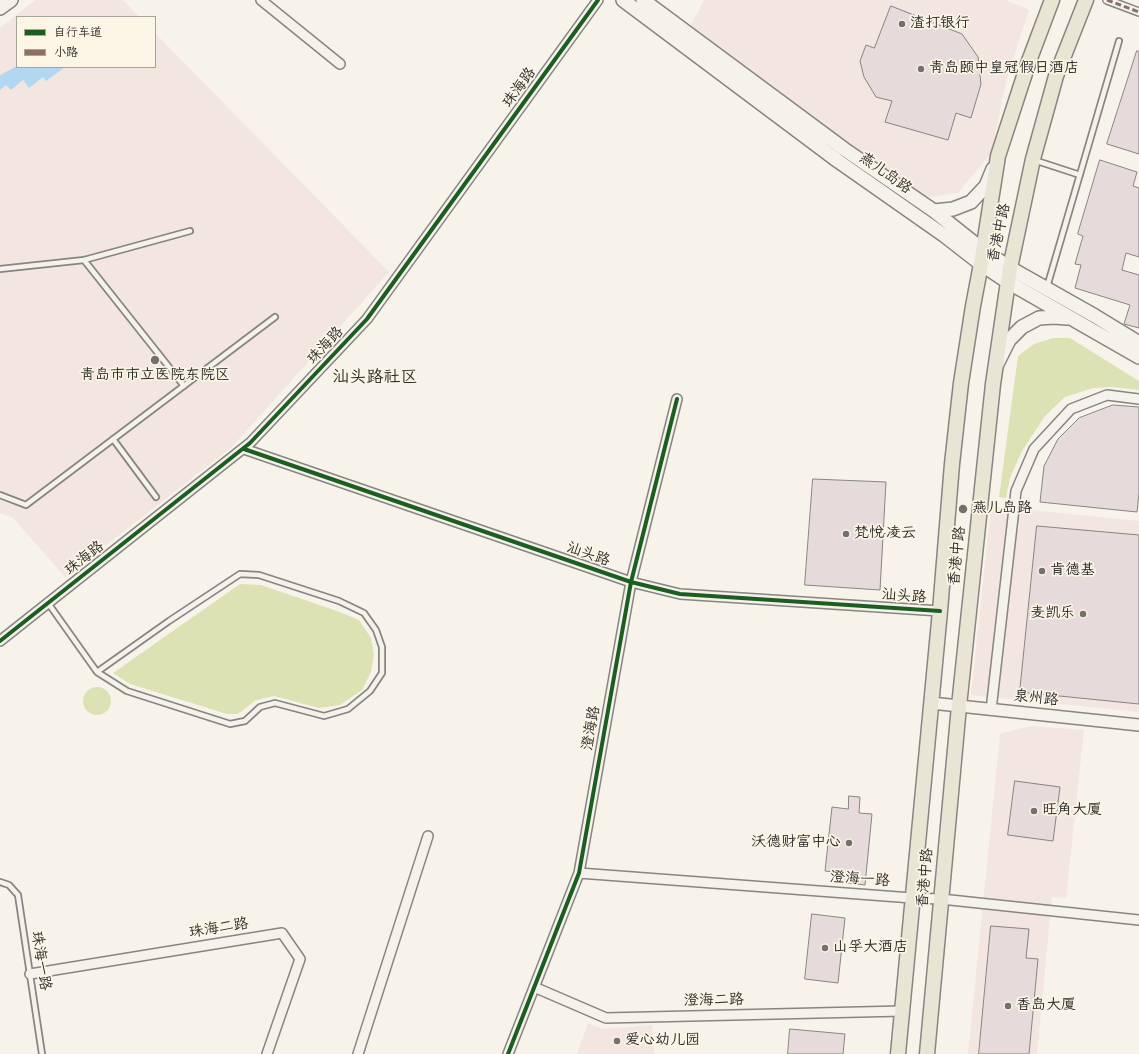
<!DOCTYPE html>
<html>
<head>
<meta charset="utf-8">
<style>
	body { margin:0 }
	#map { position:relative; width:1139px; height:1054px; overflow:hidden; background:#f7f3ea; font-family:"Architects Daughter","LXGW WenKai TC",sans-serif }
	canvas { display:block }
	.legend { position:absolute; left:16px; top:16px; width:140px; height:52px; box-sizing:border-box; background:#fcf5e5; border:1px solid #a8a49b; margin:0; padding:5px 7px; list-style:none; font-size:12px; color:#2b2b2b }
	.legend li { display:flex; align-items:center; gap:8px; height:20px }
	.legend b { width:20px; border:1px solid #a8a49b }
</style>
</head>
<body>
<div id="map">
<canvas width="1139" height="1054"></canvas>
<ul class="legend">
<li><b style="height:5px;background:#1b5e20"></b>自行车道</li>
<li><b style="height:5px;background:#8d6e63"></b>小路</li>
</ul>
</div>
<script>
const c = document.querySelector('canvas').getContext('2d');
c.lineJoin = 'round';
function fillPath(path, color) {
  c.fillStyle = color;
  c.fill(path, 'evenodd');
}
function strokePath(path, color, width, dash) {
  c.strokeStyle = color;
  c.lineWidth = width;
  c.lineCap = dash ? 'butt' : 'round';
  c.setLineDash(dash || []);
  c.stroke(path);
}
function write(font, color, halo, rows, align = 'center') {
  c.font = font + ' "Architects Daughter","LXGW WenKai TC",sans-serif';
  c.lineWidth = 3.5;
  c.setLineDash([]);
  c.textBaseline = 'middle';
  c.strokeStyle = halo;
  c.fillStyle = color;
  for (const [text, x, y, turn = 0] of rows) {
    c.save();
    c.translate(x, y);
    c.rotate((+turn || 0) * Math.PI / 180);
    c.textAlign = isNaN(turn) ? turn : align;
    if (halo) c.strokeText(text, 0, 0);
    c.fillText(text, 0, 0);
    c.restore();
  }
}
const built = new Path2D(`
	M35,0H123L139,17H17V67H155V33L389,272L231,448L65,577L13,518L0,513V28Z
	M704,0H1006L1029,10L1007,78L991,153L958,193L924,198L834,139L691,25Z
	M991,506L1139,521V712L971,695Z
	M1030,726L1084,730L1066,898L1052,897L1037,1054H968L1000,734Z
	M588,1023L602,1029L652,1025L654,1054H577Z`);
const green = new Path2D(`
	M1053,338H1070L1139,381V390L1112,387L1093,388L1065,397L1045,416L1022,451L1010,478L1006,498L999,497L1018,356L1034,344Z
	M240,584L261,585L337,611L359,620L371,638L374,655L371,672L362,690L340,705L319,708L274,696L256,700L238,714H227L130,684L113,673Z
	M83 701a14 14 0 1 1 28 0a14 14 0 1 1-28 0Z`);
const water = new Path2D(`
	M17,66V67H65L46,81L43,77L29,88L23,80L11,90L6,85L0,90V75Z`);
const building = new Path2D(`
	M891,6L962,34L978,57L981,84L971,118L956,113L948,140L885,122L892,101L876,97L864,77L860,61L866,45L874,48Z
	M1137,51H1139V154L1107,144Z
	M1100,160L1137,172L1133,186L1139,188V257L1126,253L1122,270L1139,275V328L1124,324L1130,305L1075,288L1081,265L1075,264L1083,236L1078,234Z
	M1113,405L1139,407V493L1137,512L1040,502L1044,466L1058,439L1079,418Z
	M813,479L886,482L880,590L805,585Z
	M1037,526L1139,535V704L1020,692Z
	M1015,781L1060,787L1053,841L1008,835Z
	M849,796L860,797L859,813L872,814L865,885L841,882L842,873L825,871L832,807L848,809Z
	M812,914L845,918L838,983L805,979Z
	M991,926L1029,929L1026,958L1038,959L1029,1054H979Z
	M790,1029L845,1034L843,1054H788Z`);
const service = new Path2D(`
	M1034,160L1080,175
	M84,260L184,386
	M0,269L84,260L190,231
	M1047,287L1119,41
	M113,439L156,497
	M0,495L26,505L275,317
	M48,603L97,672L127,691L230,724L245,721L260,707L275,703L324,716L348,709L370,691L382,673V647L376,630L364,613L339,601L259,575L240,574L169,621L97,672
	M0,882L9,885L18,895L42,1054`);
const pedestrian = new Path2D(`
	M1107,0L1139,12`);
const minor = new Path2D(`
	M261,0L340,64
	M244,449L631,582L680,594L940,611
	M0,641L250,443L367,319L598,0
	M991,710L1016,491L1034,449L1071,409L1107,395L1139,399
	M579,873L912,898L941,899L1139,920
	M30,974L282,933L300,959L267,1054
	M534,987L606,1018L902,1011
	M358,1054L428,836
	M508,1054L579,873L631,582L677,399`);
const tertiary = new Path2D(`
	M931,703L1139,725`);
const secondary = new Path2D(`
	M623,0L838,161L945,236L981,264L1008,282L1139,357
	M643,0L844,149L934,211L983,250L1010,268L1095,316L1139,343
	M0,8L11,0
	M934,211L953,209L971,202L986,186L993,169
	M997,364L1009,340L1022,327L1039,318L1054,317L1067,318`);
const primary = new Path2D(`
	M898,1054L940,611L952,464L961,383L973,306L981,264L998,156L1029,61L1052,0
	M927,1054L959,706L993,384L1010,268L1033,159L1056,76L1086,0`);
const quiet = new Path2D(`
	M1107,0L1139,12`);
const cycleway = new Path2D(`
	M244,449L631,582L680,594L940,611
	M0,641L250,443L367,319L598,0
	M508,1054L579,873L631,582L677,399`);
const markers = [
	[902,24,4,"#72716e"],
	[921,69,4,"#72716e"],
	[155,360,5,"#72716e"],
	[963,509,5,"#72716e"],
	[846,534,4,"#72716e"],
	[1042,571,4,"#72716e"],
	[1083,614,4,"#72716e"],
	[1034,811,4,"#72716e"],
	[849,843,4,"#72716e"],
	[825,948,4,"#72716e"],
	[1008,1006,4,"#72716e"],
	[617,1041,4,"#72716e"]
];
const poiNames = [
	["渣打银行",910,24],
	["青岛颐中皇冠假日酒店",929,69],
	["青岛市市立医院东院区",155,376,"center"],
	["燕儿岛路",972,509],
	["梵悦·凌云",854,534],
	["肯德基",1050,571],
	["麦凯乐",1075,614,"right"],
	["旺角大厦",1042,811],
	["沃德财富中心",841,843,"right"],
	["山孚大酒店",833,948],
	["香岛大厦",1016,1006],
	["爱心幼儿园",625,1041]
];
const streetNames = [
	["珠海路",520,88,-54],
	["燕儿岛路",885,174,35],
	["香港中路",1000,233,-78],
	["珠海路",326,346,-47],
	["汕头路",588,555,19],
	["香港中路",958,556,-84],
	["珠海路",85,559,-38],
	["汕头路",904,597,4],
	["泉州路",1036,699,6],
	["澄海路",592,728,-80],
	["香港中路",926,878,-85],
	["澄海一路",860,880,4],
	["珠海二路",219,929,-9],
	["珠海一路",40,961,81],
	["澄海二路",714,1001,-1]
];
const quarterNames = [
	["汕头路社区",375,378]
];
fillPath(built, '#f3e5df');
fillPath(green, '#dde2b4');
fillPath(water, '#b2d8f1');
fillPath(building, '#e6dada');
strokePath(building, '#878581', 1);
strokePath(service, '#878581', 8);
strokePath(pedestrian, '#878581', 10);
strokePath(minor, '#878581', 12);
strokePath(tertiary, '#878581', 14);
strokePath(secondary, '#878581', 16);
strokePath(primary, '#878581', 17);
strokePath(service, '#f5f2ec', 4.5);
strokePath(pedestrian, '#f5f2ec', 7);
strokePath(minor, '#f5f2ec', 9);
strokePath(tertiary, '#f5f2ec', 11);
strokePath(secondary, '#f5f2ec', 13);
strokePath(primary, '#e9e5d5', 14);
strokePath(quiet, '#8d6e63', 3, [6, 3]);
strokePath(cycleway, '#1b5e20', 4);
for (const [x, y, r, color] of markers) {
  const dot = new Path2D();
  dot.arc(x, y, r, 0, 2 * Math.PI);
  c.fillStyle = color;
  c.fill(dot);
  strokePath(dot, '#fcf5e5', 1.5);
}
write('15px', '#2b2b2b', '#fcf5e5', poiNames, 'left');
write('15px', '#2b2b2b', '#fcf5e5', streetNames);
write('17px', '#2b2b2b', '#fcf5e5', quarterNames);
</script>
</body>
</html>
